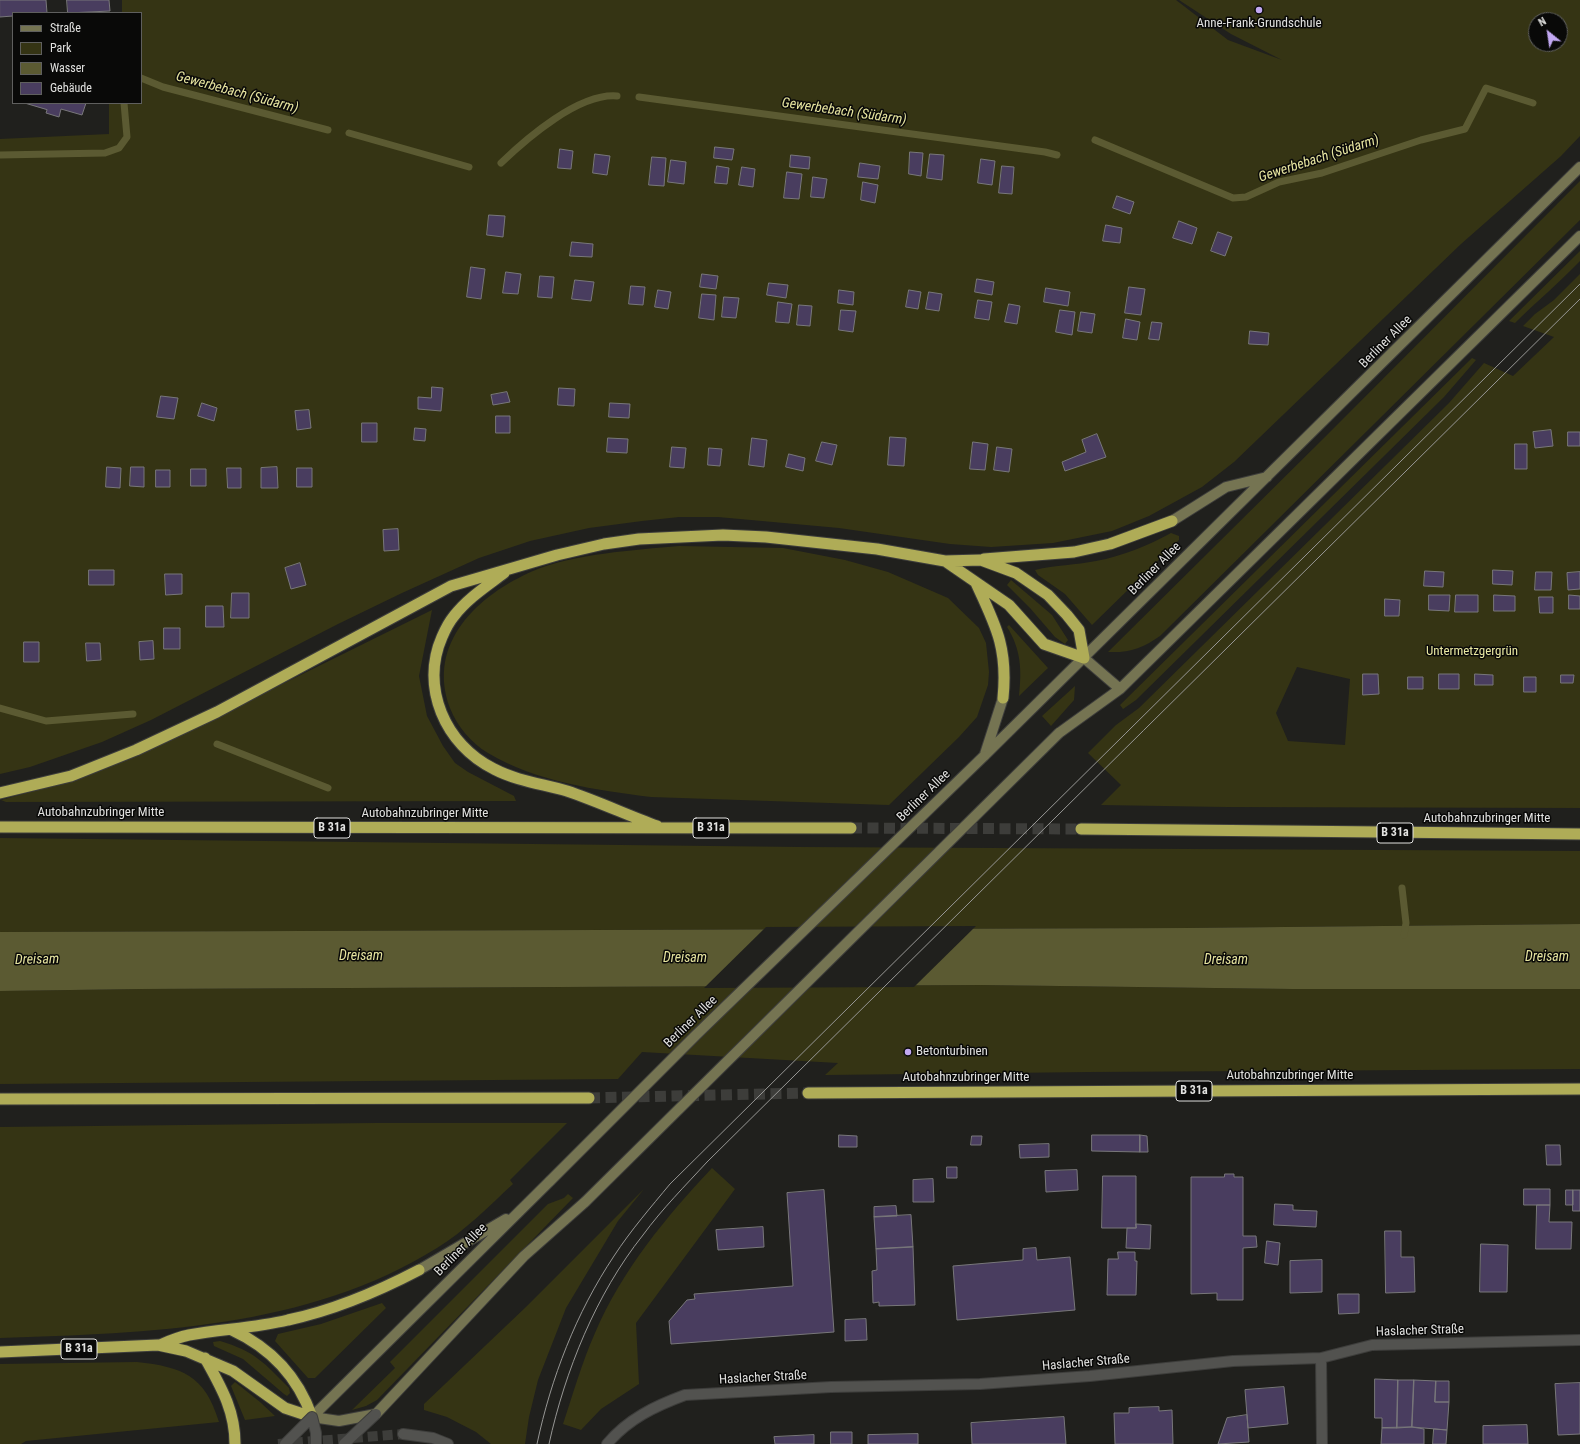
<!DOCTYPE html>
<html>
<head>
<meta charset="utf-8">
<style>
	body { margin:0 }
	#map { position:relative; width:1580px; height:1444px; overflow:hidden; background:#20201d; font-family:"Roboto Condensed",sans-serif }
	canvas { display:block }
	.legend { position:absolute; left:12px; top:12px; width:130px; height:92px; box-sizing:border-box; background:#090908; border:1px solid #5f5f5e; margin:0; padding:5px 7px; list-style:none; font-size:12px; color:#e1e1df }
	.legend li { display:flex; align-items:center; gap:8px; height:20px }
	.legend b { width:20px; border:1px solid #5f5f5e }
	.north { position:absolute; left:1528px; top:12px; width:40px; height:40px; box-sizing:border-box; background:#090908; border:1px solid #5f5f5e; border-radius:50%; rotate:330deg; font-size:11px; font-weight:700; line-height:16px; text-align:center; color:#e1e1df }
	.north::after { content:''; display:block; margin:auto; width:14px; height:18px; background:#c2a8f2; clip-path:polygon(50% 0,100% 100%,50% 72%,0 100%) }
</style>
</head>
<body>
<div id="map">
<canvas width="1580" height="1444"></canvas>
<ul class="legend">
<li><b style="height:5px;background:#757452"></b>Straße</li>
<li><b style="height:11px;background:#353414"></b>Park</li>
<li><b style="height:11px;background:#5b5a32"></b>Wasser</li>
<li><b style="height:11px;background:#493d5f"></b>Gebäude</li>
</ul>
<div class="north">N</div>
</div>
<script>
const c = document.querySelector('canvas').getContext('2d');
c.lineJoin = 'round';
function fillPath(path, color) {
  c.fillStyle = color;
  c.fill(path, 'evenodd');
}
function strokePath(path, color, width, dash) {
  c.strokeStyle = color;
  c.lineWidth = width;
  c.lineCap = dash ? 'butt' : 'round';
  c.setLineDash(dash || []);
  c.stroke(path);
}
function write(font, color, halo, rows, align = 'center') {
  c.font = font + ' "Roboto Condensed",sans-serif';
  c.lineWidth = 3;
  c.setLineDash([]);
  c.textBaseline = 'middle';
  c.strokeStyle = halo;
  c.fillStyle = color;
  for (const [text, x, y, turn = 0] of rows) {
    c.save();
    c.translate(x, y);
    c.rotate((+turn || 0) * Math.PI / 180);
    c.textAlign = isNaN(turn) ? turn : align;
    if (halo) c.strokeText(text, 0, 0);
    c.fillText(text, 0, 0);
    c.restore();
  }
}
const green = new Path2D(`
	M122,0H1176L1228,40L1282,60L1231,34L1179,0H1580V136L1561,156L1461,244L1234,462L1202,487L1149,516L1112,531L1053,543L991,547L950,544L839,528L718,517H679L642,521L589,528L530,541L479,558L402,593L338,624L151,720L102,742L30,767L0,774V139L109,134V103H141V13H122ZM1536,20H1560V44H1536Z
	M1580,181V220L1160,636C1143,648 1129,653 1108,652L1327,435Z
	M1580,251V261C1559,283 1536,302 1515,323L1509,321Z
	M1580,274V808L1226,807L1101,805L1121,785L1088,753L1116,725L1139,708L1449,403L1484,363L1513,376L1554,337L1523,326L1535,314L1554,300ZM1297,667L1350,679L1345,745L1288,741L1276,713Z
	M1472,358L1476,360L1444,397L1136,700L1123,709L1120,705Z
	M1171,533L1179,536V540L1092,625L1065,594L1038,575L1035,570C1055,565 1076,565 1096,561C1123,556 1147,546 1171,533Z
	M679,546L783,548L845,560L888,572L948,598L979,628L986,643L989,672L988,685L977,717L959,737L889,805L651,797C596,790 537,782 488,753C471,743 457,726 450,708C426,643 478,595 533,571C572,554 635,550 679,546Z
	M1011,580L1052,615L1068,640L1065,644L1055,637L1030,608L1007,585Z
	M432,610L419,676L427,716L443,746L455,763L468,772L514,796L516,801L6,802L1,800L81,778L157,746Z
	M1009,625L1048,668L1019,696C1022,670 1021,649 1007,627Z
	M1075,686L1074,700L1051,726L1042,716Z
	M0,838L800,847L1580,851V924L1185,928L0,932Z
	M981,985L1292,989H1580V1069L1090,1072L825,1075L838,1063L642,1052L618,1079L0,1084V991L142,989Z
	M375,1123H567L510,1180L513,1184C489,1206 465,1231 437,1248C307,1329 149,1333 0,1338V1127Z
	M712,1168L735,1189L636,1323L639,1384L601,1409L581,1430L563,1424C573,1394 582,1362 595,1333C622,1270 666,1217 712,1168Z
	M644,1189L618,1221L566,1308L538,1380L529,1417L525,1444H491L476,1432L447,1417L424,1410V1404L527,1306Z
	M568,1194L573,1198L377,1400L366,1406L352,1410L395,1368L390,1362L548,1204L564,1198Z
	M382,1303L386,1308L315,1378H308L275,1341L278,1334L321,1324Z
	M220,1341C256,1352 263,1362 289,1388L290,1393L287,1396L284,1394L243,1359L214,1346L213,1342Z
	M137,1362C182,1367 205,1375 219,1422L26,1441L21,1444H0V1364Z
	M235,1382L260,1402L275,1416L245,1420L231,1386Z`);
const water = new Path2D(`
	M1580,924V989H1292L981,985L142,989L0,991V932L1185,928Z`);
const pier = new Path2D(`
	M976,926L914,987L704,988L766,927Z`);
const stream = new Path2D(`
	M141,78L163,87L328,130
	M639,97L1045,152L1057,155
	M349,133L469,167
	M1095,140L1233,198L1246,197L1279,182L1322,173L1421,140L1465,129L1486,88L1533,103
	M0,155L105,153L119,148L127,137L124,103
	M501,163C527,138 579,93 617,96
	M0,708L46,721L133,714
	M217,744L328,788
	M1402,888L1406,923L1404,935`);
const building = new Path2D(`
	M0,0H46L47,13H13V16L0,17Z
	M67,0H109L110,11L68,13Z
	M25,103H86L82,115L61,109L59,117L46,113L47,110Z
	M715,147L734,149L732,160L714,158Z
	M560,149L573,151L571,169L558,168Z
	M910,152L923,153L921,176L909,174Z
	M595,154L610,156L607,175L593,173Z
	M930,154L944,155L942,180L927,178Z
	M791,155L810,157L809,169L790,167Z
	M652,157L666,158L664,186L649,185Z
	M981,159L995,161L992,185L978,183Z
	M671,160L686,162L684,184L668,182Z
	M860,163L880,166L878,179L858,177Z
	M717,166L729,168L727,184L715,183Z
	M1002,166L1014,167L1012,194L999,193Z
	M742,167L755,169L753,187L739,185Z
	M787,172L802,174L799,199L784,198Z
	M813,177L827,179L824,198L811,197Z
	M863,182L878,185L875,203L861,200Z
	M1117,196L1134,202L1130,214L1113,208Z
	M489,215L505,216L503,237L487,235Z
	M1179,221L1197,228L1192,244L1173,238Z
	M1106,225L1122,228L1120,243L1103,241Z
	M1218,232L1232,237L1225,256L1211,251Z
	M572,242L593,244L592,257L570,256Z
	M471,267L485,269L481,299L467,297Z
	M506,272L521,274L518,294L503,293Z
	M702,274L718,276L716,289L700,287Z
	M540,276L554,277L552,298L538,297Z
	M977,279L994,282L992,295L975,292Z
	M575,280L594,282L591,301L572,299Z
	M769,283L788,285L786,298L767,295Z
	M631,286L645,287L643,305L629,304Z
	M1129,287L1145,289L1141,315L1125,313Z
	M1046,288L1070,292L1068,306L1044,302Z
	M658,290L671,292L668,309L655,307Z
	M839,290L854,292L853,305L838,303Z
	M909,290L921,292L918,309L906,307Z
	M929,292L942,294L939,311L926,309Z
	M702,294L716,295L714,320L699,318Z
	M724,297L739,298L736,318L722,317Z
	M978,300L992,302L989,320L975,318Z
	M778,302L792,304L789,323L776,322Z
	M1009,304L1020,306L1017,324L1005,322Z
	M799,305L812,306L810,326L797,325Z
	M841,310L856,311L853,332L839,330Z
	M1060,310L1075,312L1072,335L1056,332Z
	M1081,312L1095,314L1092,333L1078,331Z
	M1126,319L1140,322L1137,340L1123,338Z
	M1152,322L1162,323L1159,340L1149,339Z
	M1250,331L1269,333L1268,345L1249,344Z
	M432,387L443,388L441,411L418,409V397L431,398Z
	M559,388L575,389L574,406L558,405Z
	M507,392L510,402L493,405L491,395Z
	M161,396L178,398L174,419L157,417Z
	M202,403L217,408L214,421L198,416Z
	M610,403L630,404L629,418L609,417Z
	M309,410L311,428L297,430L295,411Z
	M496,416H510V433H496Z
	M362,423H377V442H362Z
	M415,428L426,429L425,441L414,440Z
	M1551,430L1553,446L1535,448L1533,432Z
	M1568,432H1580V446H1568Z
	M1097,434L1106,457L1065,471L1062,462L1086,452L1082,440Z
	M890,437L906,438L904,466L888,465Z
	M608,438L628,439L627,453L607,452Z
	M752,438L767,440L764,467L749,465Z
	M822,442L837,445L832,465L816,461Z
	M973,442L988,444L985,470L970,469Z
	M1515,444H1527V469H1515Z
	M672,447L686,448L684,468L670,467Z
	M997,447L1012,449L1009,472L994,470Z
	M709,448L722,449L720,466L708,465Z
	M789,454L805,458L803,471L786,467Z
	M107,467L121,468L120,488L106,487Z
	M131,467H144V487L130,486Z
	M277,467L278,488H261V468Z
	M227,468H241V488H228Z
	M297,468H312V487H297Z
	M191,469H206V486H191Z
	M156,470H170V487H156Z
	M398,529L399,550L384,551L383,530Z
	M300,563L306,585L291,589L285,568Z
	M89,570H114V585H89Z
	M1493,570L1513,571L1512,585L1493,584Z
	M1425,571L1444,572L1443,587L1424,586Z
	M1536,572H1552L1551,590H1535Z
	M1580,572V589L1568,590L1567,573Z
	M165,574H182V594L166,595Z
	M232,593H249V618H231Z
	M1429,595H1450L1449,611L1429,610Z
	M1456,595H1478V612H1455Z
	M1494,595L1515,596V611H1494Z
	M1569,595L1580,596V609H1569Z
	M1539,597H1553V613H1540Z
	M1385,599L1400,600L1399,616H1385Z
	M206,606H223L224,627H206Z
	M164,628H180V649H164Z
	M153,641L154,659L140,660L139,642Z
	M24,642H39V662H24Z
	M86,643H100L101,660L87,661Z
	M1363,674H1378L1379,694L1363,695Z
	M1439,674H1459V689H1439Z
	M1475,674L1493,675V685H1475Z
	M1561,675H1574L1573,683H1561Z
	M1408,677H1423V689H1408Z
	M1524,677H1536V692H1524Z
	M839,1135L857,1136V1147H839Z
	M1092,1135H1140V1152L1092,1151Z
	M1140,1135L1147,1136L1148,1152H1140Z
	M972,1136H982L981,1145H971Z
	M1049,1144V1157L1020,1158L1019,1145Z
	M1546,1145H1560L1561,1165H1547Z
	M947,1167H957V1178H947Z
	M1077,1170L1078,1190L1046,1192L1045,1171Z
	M1225,1174H1234V1177H1243V1236H1256L1257,1247L1243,1248V1300H1217V1293L1191,1294V1177H1224Z
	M1103,1176H1136V1228H1102Z
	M933,1179L934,1202H913V1180Z
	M1524,1189H1550V1205H1524Z
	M824,1190L834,1332L671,1344L669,1321L687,1300L695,1299L694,1294L793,1286L787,1193Z
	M1566,1190H1573V1205H1566Z
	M1573,1190H1580V1211H1573Z
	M1275,1204L1293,1205V1210L1317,1211L1316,1227L1274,1225Z
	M1537,1205H1550L1549,1222H1572L1571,1249H1536Z
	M896,1206L897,1216L874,1217V1207Z
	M911,1215L913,1247L876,1249L874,1217Z
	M1136,1224L1151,1225L1150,1249L1126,1248L1127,1228H1136Z
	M763,1227L764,1247L718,1250L716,1230Z
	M1385,1231H1401V1257H1414L1415,1292L1386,1293Z
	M1267,1241L1280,1243L1278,1265L1265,1263Z
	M1481,1244L1508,1245L1507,1292H1480Z
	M913,1247L915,1305L879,1306V1302L873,1303L872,1271L877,1270L876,1249Z
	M1036,1248L1037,1260L1070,1257L1075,1310L957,1320L953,1266L1023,1260V1249Z
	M1118,1252H1135V1261H1137L1136,1295H1107L1108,1259H1118Z
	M1322,1260V1292L1290,1293V1261Z
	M1338,1294H1359V1313L1339,1314Z
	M866,1319L867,1340L845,1341V1320Z
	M1375,1379L1398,1380L1397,1428H1382V1418H1375Z
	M1398,1380H1414L1412,1427L1397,1428Z
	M1414,1380L1436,1381L1435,1402H1449L1447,1430L1412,1427Z
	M1436,1381H1449V1402H1435Z
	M1580,1383V1434L1558,1435L1555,1384Z
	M1284,1387L1288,1424L1248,1428L1245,1390Z
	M1159,1407V1411L1172,1410L1173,1444H1115L1114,1413H1129V1408Z
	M1247,1415L1249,1442L1218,1444L1227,1418Z
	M1064,1417L1066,1444H972L971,1423Z
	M1527,1425L1528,1444H1483V1426Z
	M1412,1427L1424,1429V1444H1381L1382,1428Z
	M1434,1429L1447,1430L1446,1444H1433Z
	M831,1432H852V1444H831Z
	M918,1434V1444H868V1435Z
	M814,1435V1444H775L774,1437Z`);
const tertiaryTunnel = new Path2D(`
	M278,1444L403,1434`);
const trunkTunnel = new Path2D(`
	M851,828L1081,829
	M589,1098L808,1093`);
const minor = new Path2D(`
	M1321,1358L1322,1444
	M607,1444C628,1419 655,1406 685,1395L831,1387L980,1384L1090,1376L1233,1361L1321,1358L1372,1345L1580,1340`);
const tertiary = new Path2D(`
	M403,1434L433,1438L448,1444`);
const secondary = new Path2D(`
	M1172,521L1226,487L1267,477
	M1084,658L1120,689
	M1059,733L1120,689L1580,236
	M985,754L1003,698
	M984,756L1580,167
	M419,1270L506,1219
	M312,1417L339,1421L376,1414L524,1256L585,1202
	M312,1417L550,1181`);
const trunk = new Path2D(`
	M984,559L1074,552L1110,544L1172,521
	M504,573C487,586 468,598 454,616C449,622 445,630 442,637C420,687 445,745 494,769C517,781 543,784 567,791C597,801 627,815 657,826
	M976,583C996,626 1008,648 1003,698
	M0,793L71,776L136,750L217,712L451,586L557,555L604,544L639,539L723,535L766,537L877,549L945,561L981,560L1016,573L1048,595L1067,615L1079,630L1084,658L1044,644L1009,605L945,561
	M0,827L851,828
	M1081,829L1580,834
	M808,1093L1580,1089
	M0,1099L589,1098
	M232,1330C271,1348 298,1377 312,1417
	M160,1345C169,1341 179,1337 189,1335C222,1329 255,1328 288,1320C335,1310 377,1292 419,1270
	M0,1352L158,1345L186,1351L233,1371L285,1408L312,1417
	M205,1358C221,1387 235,1410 235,1444`);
const tram = new Path2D(`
	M537,1444C551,1378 576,1313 614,1256C631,1230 651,1207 670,1184L1580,284
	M549,1444C565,1371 596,1294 643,1235C662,1209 685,1186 707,1162L1580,299`);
const tertiaryBridge = new Path2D(`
	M285,1444L312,1417L316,1433V1444
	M344,1444L376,1414`);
const secondaryBridge = new Path2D(`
	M550,1181L696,1035L984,756
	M585,1202L1059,733`);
const markers = [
	[1259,10,4,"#c2a8f2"],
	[908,1052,4,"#c2a8f2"]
];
const shields = [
	[332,828,36],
	[711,828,36],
	[1395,833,36],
	[1194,1091,36],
	[79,1349,36]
];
const shieldNames = [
	["B 31a",332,828],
	["B 31a",711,828],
	["B 31a",1395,833],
	["B 31a",1194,1091],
	["B 31a",79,1349]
];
const poiNames = [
	["Anne-Frank-Grundschule",1259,24],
	["Betonturbinen",916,1052,"left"]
];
const streetNames = [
	["Berliner Allee",1386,342,-45],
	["Berliner Allee",1155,569,-45],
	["Berliner Allee",924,796,-44],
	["Autobahnzubringer Mitte",101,813],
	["Autobahnzubringer Mitte",425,814],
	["Autobahnzubringer Mitte",1487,819],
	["Berliner Allee",691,1022,-44],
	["Autobahnzubringer Mitte",1290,1076],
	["Autobahnzubringer Mitte",966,1078],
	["Berliner Allee",461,1250,-45],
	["Haslacher Straße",1420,1331,-2],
	["Haslacher Straße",1086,1363,-5],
	["Haslacher Straße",763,1378,-3]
];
const parkNames = [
	["Untermetzgergrün",1472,652]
];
const waterNames = [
	["Gewerbebach (Südarm)",237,93,15],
	["Gewerbebach (Südarm)",844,112,8],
	["Gewerbebach (Südarm)",1319,159,-18],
	["Dreisam",361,956],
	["Dreisam",1547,957],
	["Dreisam",685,958],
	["Dreisam",37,960,-1],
	["Dreisam",1226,960]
];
fillPath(green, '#353414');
fillPath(water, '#5b5a32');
fillPath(pier, '#20201d');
strokePath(stream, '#5b5a32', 7);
fillPath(building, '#493d5f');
strokePath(building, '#78777a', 1);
strokePath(tertiaryTunnel, '#3d3d3a', 10, [10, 5]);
strokePath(trunkTunnel, '#3d3d3a', 11, [11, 5.5]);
strokePath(minor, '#3d3d3b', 12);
strokePath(tertiary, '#3d3d3b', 12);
strokePath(secondary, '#3d3d3b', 12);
strokePath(trunk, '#3d3d3b', 13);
strokePath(minor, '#52524f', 10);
strokePath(tertiary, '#52524f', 10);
strokePath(secondary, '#757452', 10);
strokePath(trunk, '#afac57', 11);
strokePath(tram, '#979795', 1);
strokePath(tertiaryBridge, '#3d3d3b', 12, []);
strokePath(secondaryBridge, '#3d3d3b', 12, []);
strokePath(tertiaryBridge, '#52524f', 10);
strokePath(secondaryBridge, '#757452', 10);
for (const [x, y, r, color] of markers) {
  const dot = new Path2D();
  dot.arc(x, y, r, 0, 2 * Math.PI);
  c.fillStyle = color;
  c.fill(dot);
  strokePath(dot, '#090908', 1.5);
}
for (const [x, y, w] of shields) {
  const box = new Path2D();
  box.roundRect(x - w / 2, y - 10, w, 20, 3);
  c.fillStyle = '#090908';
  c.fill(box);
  strokePath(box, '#e1e1df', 1);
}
write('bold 12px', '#e1e1df', null, shieldNames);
write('13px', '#e1e1df', '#090908', poiNames);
write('13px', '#e1e1df', '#090908', streetNames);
write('13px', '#e9e8a2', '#090908', parkNames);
write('italic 14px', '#e6e49f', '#090908', waterNames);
</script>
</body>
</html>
